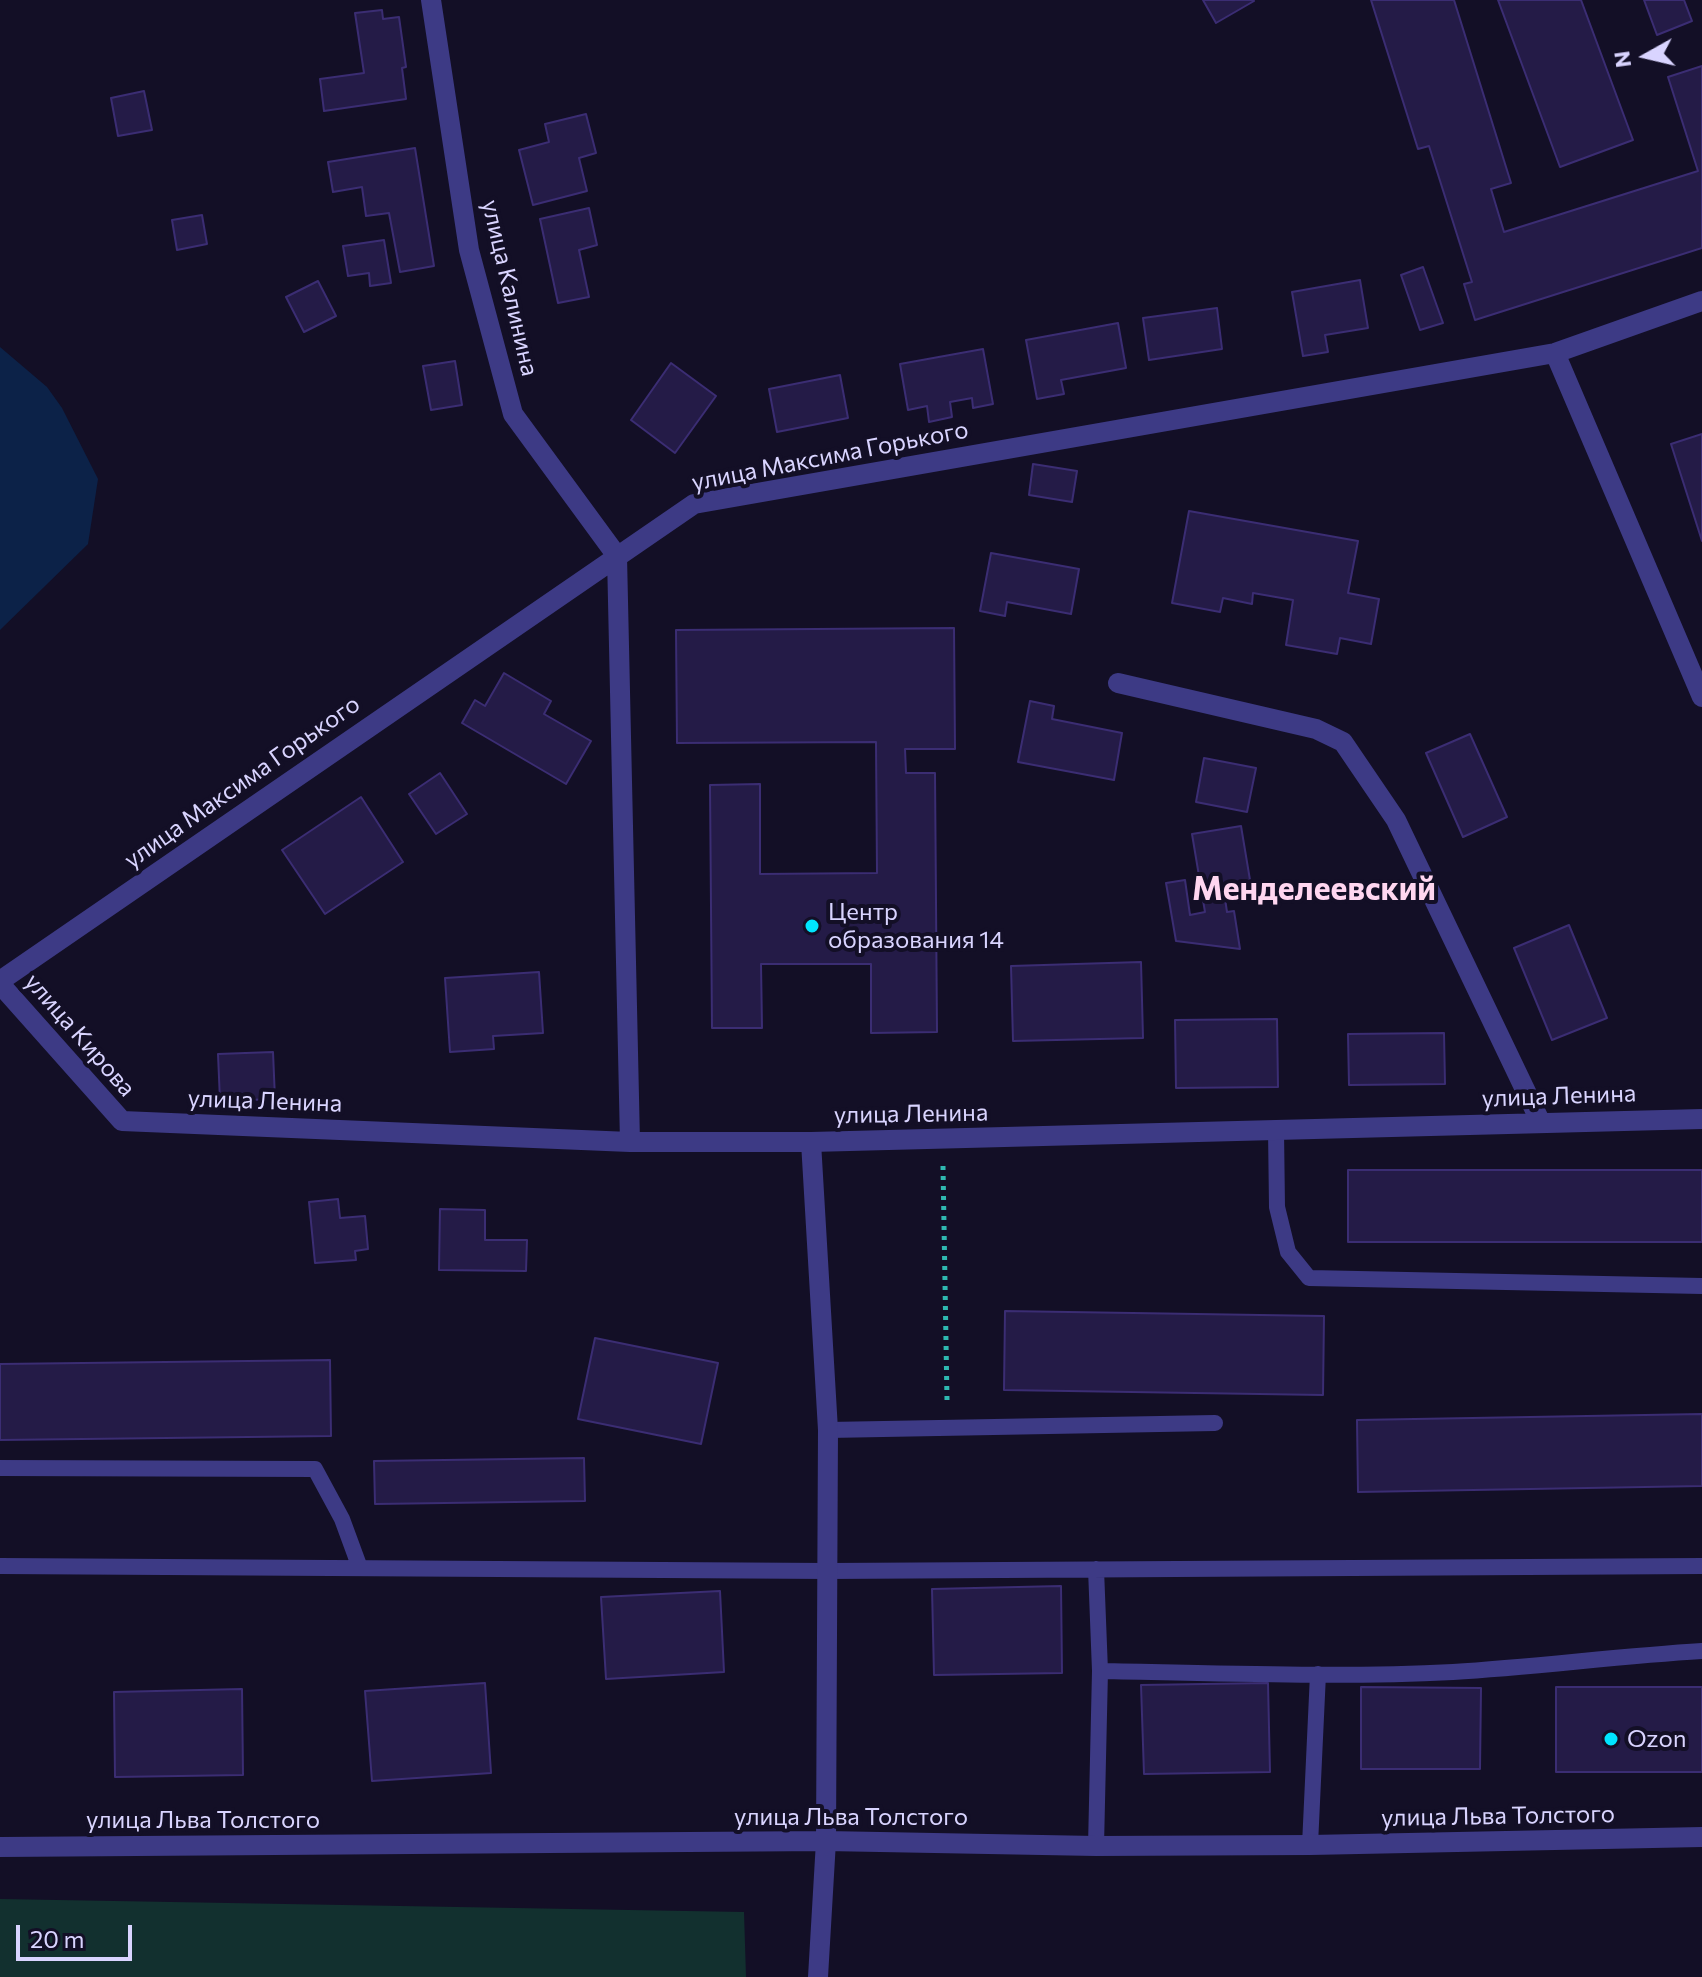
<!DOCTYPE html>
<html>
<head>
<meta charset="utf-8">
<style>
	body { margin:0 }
	#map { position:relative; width:1702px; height:1977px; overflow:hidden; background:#130f26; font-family:Commissioner,sans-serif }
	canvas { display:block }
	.north { position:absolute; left:1606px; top:16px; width:80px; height:80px; -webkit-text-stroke:6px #130f26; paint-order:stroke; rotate:262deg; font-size:22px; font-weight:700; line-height:32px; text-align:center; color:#d9d4ff }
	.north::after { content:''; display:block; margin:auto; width:28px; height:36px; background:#d9d4ff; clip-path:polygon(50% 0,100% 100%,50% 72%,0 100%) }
	.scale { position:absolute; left:16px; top:1925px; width:116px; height:36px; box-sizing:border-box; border:4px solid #d9d4ff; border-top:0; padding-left:10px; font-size:24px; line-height:28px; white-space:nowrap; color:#d9d4ff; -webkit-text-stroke:6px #130f26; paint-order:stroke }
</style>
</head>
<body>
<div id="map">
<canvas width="1702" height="1977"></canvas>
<div class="north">N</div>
<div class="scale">20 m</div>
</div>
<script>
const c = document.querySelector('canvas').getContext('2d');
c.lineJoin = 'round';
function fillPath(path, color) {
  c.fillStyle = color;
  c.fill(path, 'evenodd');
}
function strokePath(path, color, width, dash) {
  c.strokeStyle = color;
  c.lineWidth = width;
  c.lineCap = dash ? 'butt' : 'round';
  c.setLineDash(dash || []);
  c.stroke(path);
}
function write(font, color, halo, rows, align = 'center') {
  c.font = font + ' Commissioner,sans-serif';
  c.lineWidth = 8;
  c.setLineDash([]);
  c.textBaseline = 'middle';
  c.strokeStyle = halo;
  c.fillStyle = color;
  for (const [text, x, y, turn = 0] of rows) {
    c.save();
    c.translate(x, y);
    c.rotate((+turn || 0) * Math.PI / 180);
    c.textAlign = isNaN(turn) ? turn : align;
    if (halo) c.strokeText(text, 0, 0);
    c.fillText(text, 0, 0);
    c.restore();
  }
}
const green = new Path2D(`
	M0,1899L744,1912L746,1977H0Z`);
const water = new Path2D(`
	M0,347L47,387L62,408L98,479L88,544L0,630Z`);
const building = new Path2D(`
	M1203,0H1253L1254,1L1216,23Z
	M1371,0H1454L1511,183L1491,189L1504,232L1698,171L1668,77L1702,66V248L1475,320L1464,284L1472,282L1429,146L1418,149Z
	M1498,0H1581L1633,140L1560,167Z
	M1644,0H1684L1692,21L1657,35Z
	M382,10L383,19L399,17L406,67L402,68L406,99L324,111L320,79L364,73L355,13Z
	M144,91L152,130L118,136L111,98Z
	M586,114L596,153L579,158L587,191L533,205L519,150L549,142L545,124Z
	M415,148L434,266L400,272L389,213L366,216L362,187L333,192L328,162Z
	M589,208L597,245L579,250L589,297L558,303L540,219Z
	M202,215L207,244L177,250L172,220Z
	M384,240L391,283L370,286L369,273L348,276L343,246Z
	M1423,267L1443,323L1420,330L1401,275Z
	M1360,280L1368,328L1325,335L1328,352L1303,356L1292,292Z
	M318,281L336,316L304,332L286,297Z
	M1217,308L1222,349L1149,360L1143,318Z
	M1118,323L1126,368L1061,380L1064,394L1037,399L1026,340Z
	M983,349L993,404L973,408L972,398L950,402L952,417L929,422L927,406L908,410L900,364Z
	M455,361L462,405L431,410L423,366Z
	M671,363L716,396L675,453L631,420Z
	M840,375L848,418L777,432L769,389Z
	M1702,434V541L1671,444Z
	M1033,464L1077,471L1072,502L1029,495Z
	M1189,511L1358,541L1348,593L1379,599L1371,644L1340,638L1337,654L1286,645L1293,600L1253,593L1252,604L1223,598L1220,612L1172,603Z
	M991,553L1079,569L1071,614L1007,602L1005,616L980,611Z
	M954,628L955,749H905L906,773H935L937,1032L871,1033V964H761L762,1028H712L710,785L760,784V874L877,873L876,742L677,743L676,630Z
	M504,673L551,701L544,714L591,741L566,784L462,723L475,700L485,706Z
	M1030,701L1054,706L1052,719L1122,733L1114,780L1018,762Z
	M1470,734L1507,817L1463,837L1426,753Z
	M1204,758L1256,768L1247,812L1196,802Z
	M440,773L467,814L436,834L409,794Z
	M361,797L403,862L325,914L282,850Z
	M1241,826L1250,880L1223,885L1227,912L1234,911L1240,949L1176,941L1166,883L1185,880L1190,915L1205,912L1192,834Z
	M1569,925L1607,1018L1552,1040L1514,948Z
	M1141,962L1143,1038L1013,1041L1011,966Z
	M539,972L543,1033L493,1036L494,1049L450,1052L445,978Z
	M1277,1019L1278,1087L1176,1088L1175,1020Z
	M1444,1033L1445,1084L1349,1085L1348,1034Z
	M273,1052L275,1099L220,1101L218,1054Z
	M1348,1170H1702V1242H1348Z
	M338,1199L340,1218L365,1216L368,1249L355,1251L356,1260L315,1263L309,1202Z
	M440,1209L485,1210V1240H527L526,1271L439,1270Z
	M1005,1311L1324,1316L1323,1395L1004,1390Z
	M595,1338L718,1363L701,1444L578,1419Z
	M330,1360L331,1436L0,1440V1364Z
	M1702,1414V1486L1358,1492L1357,1420Z
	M584,1458L585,1501L375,1504L374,1461Z
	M1061,1586L1062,1673L934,1675L932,1589Z
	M720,1591L724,1672L606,1679L601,1597Z
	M485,1683L491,1773L372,1781L365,1691Z
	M1268,1683L1270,1772L1144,1774L1141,1685Z
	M1361,1687L1481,1688L1480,1769H1361Z
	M1556,1687H1702V1772H1556Z
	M242,1689L243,1775L115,1777L114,1692Z`);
const path = new Path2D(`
	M943,1166L947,1400`);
const service = new Path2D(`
	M1276,1130L1277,1207L1288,1252L1309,1278L1702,1286
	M828,1430L1215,1423
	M0,1468L315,1469L342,1519L360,1568
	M0,1566L828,1571L1702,1566
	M1096,1569L1100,1671
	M1310,1845L1318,1674
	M1096,1846L1100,1671C1217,1673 1336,1678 1453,1672C1536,1667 1619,1656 1702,1651`);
const minor = new Path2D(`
	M431,0L469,250L513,414L617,556
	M1555,353L1702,697
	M617,556L630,1142
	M1118,683L1316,729L1343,742L1396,820L1541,1123
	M0,981L694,504L1555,353L1702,301
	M0,984L122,1121L630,1142H811L1702,1119
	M811,1142L828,1430L826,1841L818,1977
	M0,1847L826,1841L1096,1846L1310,1845L1702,1837`);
const markers = [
	[812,926,8,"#00e5ff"],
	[1611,1739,8,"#00e5ff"]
];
const streetNames = [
	["улица Калинина",510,288,77],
	["улица Максима Горького",830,456,-11],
	["улица Максима Горького",242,782,-35],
	["улица Кирова",80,1035,49],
	["улица Ленина",1559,1096,-2],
	["улица Ленина",265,1101,2],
	["улица Ленина",911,1114,-1],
	["улица Льва Толстого",1498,1816,-1],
	["улица Льва Толстого",851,1817],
	["улица Льва Толстого",203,1820]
];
const poiNames = [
	["Центр",828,912],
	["образования 14",828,940],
	["Ozon",1627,1739]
];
const districtNames = [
	["Менделеевский",1314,889]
];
fillPath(green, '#12302f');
fillPath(water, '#0c2248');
fillPath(building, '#241b47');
strokePath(building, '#3b2d73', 2);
strokePath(path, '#2fb8b0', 5, [4, 6]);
strokePath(service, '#3d3a85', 16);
strokePath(minor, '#3d3a85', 20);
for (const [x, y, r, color] of markers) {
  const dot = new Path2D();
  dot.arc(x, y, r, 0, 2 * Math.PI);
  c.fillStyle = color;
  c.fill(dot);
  strokePath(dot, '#130f26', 3);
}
write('24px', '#d9d4ff', '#130f26', streetNames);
write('24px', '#d9d4ff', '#130f26', poiNames, 'left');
write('bold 32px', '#ffd6f0', '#130f26', districtNames);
</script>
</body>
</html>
